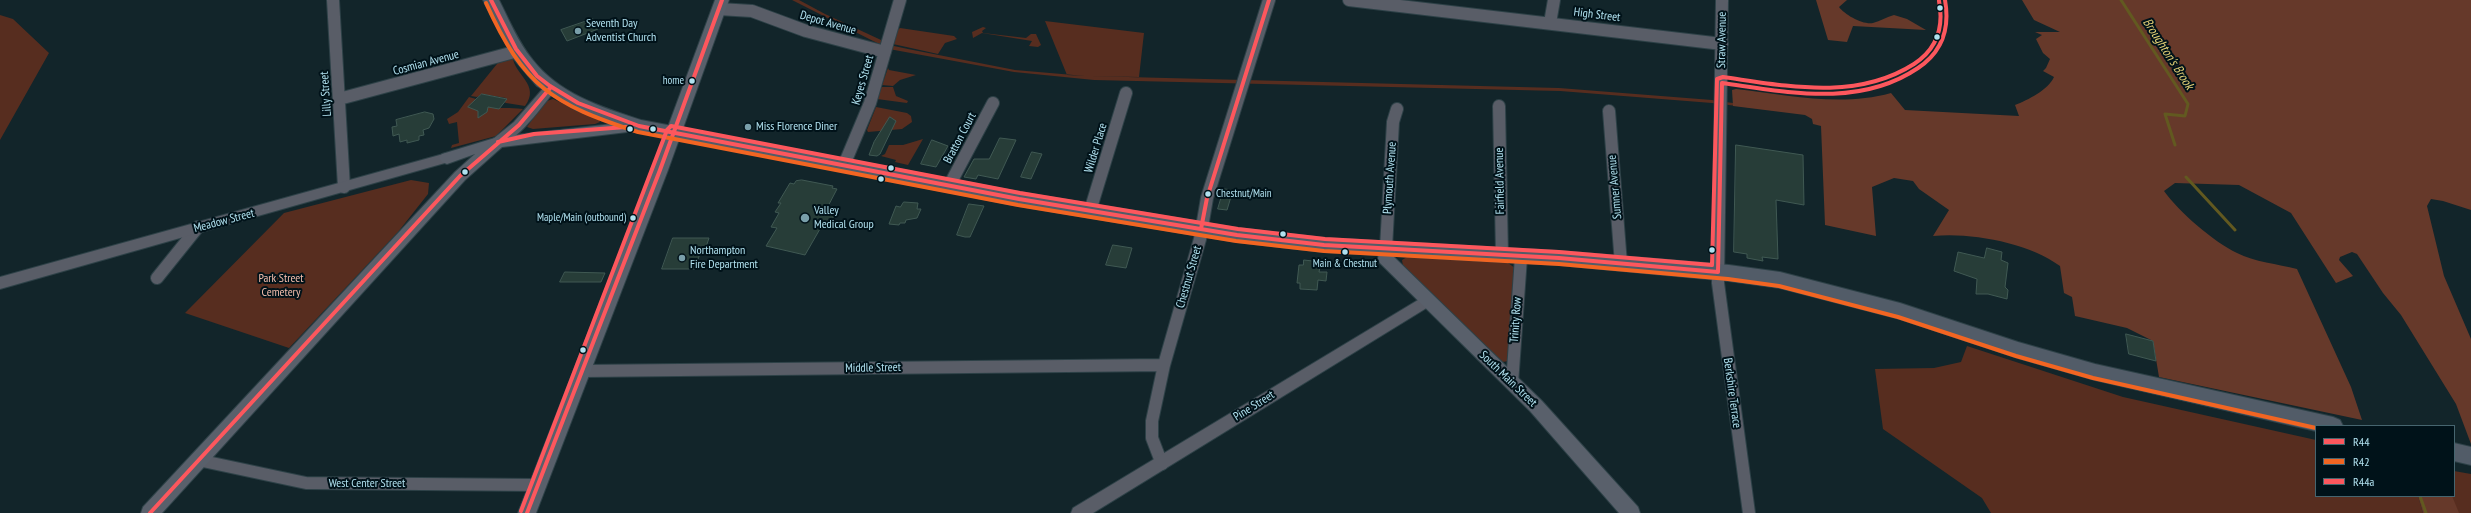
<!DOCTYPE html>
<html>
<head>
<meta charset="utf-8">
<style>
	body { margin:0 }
	#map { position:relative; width:2471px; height:513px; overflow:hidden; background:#12252a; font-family:"PT Sans Narrow",sans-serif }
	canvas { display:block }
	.legend { position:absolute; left:2315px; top:425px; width:140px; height:72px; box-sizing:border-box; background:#001219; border:1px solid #46656f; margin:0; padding:5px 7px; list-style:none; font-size:12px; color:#b0e1ef }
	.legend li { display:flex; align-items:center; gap:8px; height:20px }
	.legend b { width:20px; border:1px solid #46656f }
</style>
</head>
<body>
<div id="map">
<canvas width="2471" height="513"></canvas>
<ul class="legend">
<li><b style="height:5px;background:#fd575d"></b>R44</li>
<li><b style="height:5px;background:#f26522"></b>R42</li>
<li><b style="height:5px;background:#fd575d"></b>R44a</li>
</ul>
</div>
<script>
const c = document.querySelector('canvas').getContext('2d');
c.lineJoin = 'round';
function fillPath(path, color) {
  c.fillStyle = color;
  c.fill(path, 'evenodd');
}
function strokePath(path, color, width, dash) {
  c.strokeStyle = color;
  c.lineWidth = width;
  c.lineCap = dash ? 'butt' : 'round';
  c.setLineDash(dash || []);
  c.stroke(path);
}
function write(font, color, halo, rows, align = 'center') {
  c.font = font + ' "PT Sans Narrow",sans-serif';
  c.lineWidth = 4;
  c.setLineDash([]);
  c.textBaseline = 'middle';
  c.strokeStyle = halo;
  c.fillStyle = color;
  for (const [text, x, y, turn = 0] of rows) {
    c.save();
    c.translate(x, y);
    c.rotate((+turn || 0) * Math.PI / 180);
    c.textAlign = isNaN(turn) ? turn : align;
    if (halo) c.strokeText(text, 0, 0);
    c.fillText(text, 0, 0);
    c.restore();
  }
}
const green = new Path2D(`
	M792,0H799L825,14L894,46L908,49L1015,70L1085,76L1067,75L1045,21L1144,33L1139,77L1088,76L1559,88L1712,100L1837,118L1712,103L1560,91L1094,80L1014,72L889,49Z
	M0,15L13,19L49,53L0,140Z
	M983,27L986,28L982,31L983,33L1026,38L1031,34H1036L1041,45L1038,47L1029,46L1032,41L982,33L973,38L972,32Z
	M900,28L954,36L957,39L945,43L938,54L893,44L897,30Z
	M513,58C514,74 541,85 525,106L506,103L504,102L506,98L482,94L477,97L471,96L501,59Z
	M888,68L889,70L916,75L900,80L893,86L882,85Z
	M882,87H893L896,96L908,101L907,103L877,99L879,88Z
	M469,97L476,99L469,107L478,111V114L487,112L488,107C500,109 509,107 523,109L496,136L451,148L452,145L459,143L457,122L449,124L447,119L458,112Z
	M553,99L599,120L600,122L595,124L533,129L527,127L544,102Z
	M876,107L907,113L911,116L912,122L902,129L868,132L867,130Z
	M923,139L908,165L895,162L896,160L881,156L885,154L889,145H903Z
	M411,180L429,183L428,194L398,232L289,348L185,313L284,213Z
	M1407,257L1508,263L1515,268L1509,361L1502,362L1499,359L1403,266L1402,260Z
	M1967,346L2123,397L2316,440V496H2418L2423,513H1991L1982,498L1883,429L1875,369L1934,368L1961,362Z
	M2454,471L2471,474V513H2458L2451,496H2454Z`);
const forest = new Path2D(`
	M1816,0H1847L1839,7C1845,15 1863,25 1873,23C1880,21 1887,17 1894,15L1907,19L1926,30L1853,26L1847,42L1828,40Z
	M2022,0H2471V210L2443,201L2431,199L2427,206L2444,276L2471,339V444L2456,404L2401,315L2383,293L2357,254L2352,252L2340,257L2339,260L2353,276L2336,283L2291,213L2239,185L2175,183L2164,191C2179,212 2214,242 2237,253C2254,262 2278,264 2297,269L2351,387L2362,420L2159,377L2153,341L2127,328L2075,316L2072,297L2064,293L2060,266C2029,243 1971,232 1933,236L1949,210L1919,189L1913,181L1894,178L1872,187L1876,236L1825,225L1821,126L1813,124L1812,119L1805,115L1733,106L1732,90L1736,89C1787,95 1841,107 1891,93L1905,110L2019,116L2015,105C2028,100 2048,90 2054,77L2043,71L2046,68L2050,59L2043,53L2036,39L2042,35L2035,32H2060L2034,20Z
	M2418,496H2452L2459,513H2423Z`);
const stream = new Path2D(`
	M2121,0L2188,104L2185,116L2165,114L2175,145
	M2186,177L2235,230
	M2420,496L2426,513`);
const building = new Path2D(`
	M593,19L598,29L567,41L561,30Z
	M482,94L507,99L499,109L488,107L487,112L478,118V111L468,107Z
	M425,112L433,114L434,119L429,128L423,130L424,135L419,136V140L407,143V140L400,142L399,134L393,136L392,127L397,126L396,120Z
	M890,117L896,121L880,154L877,156L869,155L874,142Z
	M1000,138L1016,140L998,179L978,175L976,179L964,177L974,159H989Z
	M932,140L948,146L936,167L921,164Z
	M1736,145L1803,155L1804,205L1776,200L1778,259L1762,257L1763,261L1747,258V254L1734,252Z
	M1032,152L1042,154L1031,179L1021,177Z
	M802,180L833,186L832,188L837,189L825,212L835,214L830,223L824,222L805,255L766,246L777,228L771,227L779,213L775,212L781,203H778L790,183L794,184L796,181Z
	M1224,189L1233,190L1227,210L1218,209Z
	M904,202L918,203L917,209H921L917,218L906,220L905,223H900L899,225L889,224L896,206L900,207Z
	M969,204L984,206L970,237H965L957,235Z
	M673,238H709L706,247H702L695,269H662Z
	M1113,245L1132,248L1126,268L1106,265Z
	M1987,248L2002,252L2001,260L2008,263L2005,287L2008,290L2007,299L1988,294H1976L1977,279L1954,271L1958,252L1984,258Z
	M1304,260L1321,262L1319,272H1327L1326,281L1318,280L1317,290L1300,289V283H1297L1299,265H1303Z
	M565,272L605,273L601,282H560Z
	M2126,334L2153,341L2156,361L2129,354Z`);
const minor = new Path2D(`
	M333,0L344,187
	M1349,0L1722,44
	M1722,0L1718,283L1749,513
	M719,9L752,11L806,31L885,52
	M1550,23L1554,0
	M339,99L518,51
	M1499,106L1502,255
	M1609,111L1621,264
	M844,165L870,103L900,0
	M949,186L993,103
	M1090,211L1126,93
	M1386,248L1393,122L1397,109
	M157,278L198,227
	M582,371L1164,365
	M1512,384L1521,257
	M198,460L306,483L538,485
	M1162,464L1152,438V421L1164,365L1200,239L1207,198L1269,0`);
const tertiary = new Path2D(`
	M551,83L557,87L555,90C545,103 511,151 493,145L491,142L493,139L514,122L547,84Z
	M447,153L452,155L454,158L452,161L0,289V277Z
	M1428,294L1433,296L1435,300L1433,304L1093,513H1071L1073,508Z`);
const secondary = new Path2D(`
	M715,0H729L668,170L536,513H518L652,170Z
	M639,121L644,122L646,126L644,130L502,147L465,180L162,513H141L143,507L455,172L475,154L447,164L442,162L439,158L442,154L498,137Z
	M1386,242L1392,244L1394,257L1542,401L1638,507L1640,513H1619L1530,411L1380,263L1378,259L1380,244Z`);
const trunk = new Path2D(`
	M483,0H499C509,20 518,42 532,59C559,94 601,107 641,120L1019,192L1237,228L1324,238L1559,251L1729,265L1780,272L1900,303L2018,342L2095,364L2333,417L2340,420L2343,426H2316V431L2095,380L2018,358L1900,319L1780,288L1729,281L1559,265L1324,252L1237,242L1019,206L639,132L576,110L537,86L514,59Z
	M2454,443L2471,447V465L2454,461Z`);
const bus1 = new Path2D(`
	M491,0L516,49L537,76L550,86L578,103L639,126L1019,199L1237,235L1324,245L1559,258L1718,272
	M1722,83C1788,92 1859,108 1918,68C1942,52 1950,28 1945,0
	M498,142L534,134L626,127
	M1201,229L1207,198L1269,0
	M1718,272L1722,83
	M150,513L460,176L519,125L551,87
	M527,513L660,170L722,0`);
const bus2 = new Path2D(`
	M486,3C524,87 552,104 638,132L1018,205L1236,241L1324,251L1559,264L1728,279L1779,286L1898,317L2016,356L2093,378L2316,428`);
const bus3 = new Path2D(`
	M521,511L667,130L671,126L1020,193L1238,229L1325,239L1559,252L1712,265L1717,79L1723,77C1787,86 1856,101 1914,64C1937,49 1944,27 1939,1`);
const markers = [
	[1940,8,3.5,"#b0e1ef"],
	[578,31,4,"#799faa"],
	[1937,37,3.5,"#b0e1ef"],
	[692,81,3.5,"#b0e1ef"],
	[748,127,4,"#799faa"],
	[630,129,3.5,"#b0e1ef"],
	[653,129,3.5,"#b0e1ef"],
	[891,168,3.5,"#b0e1ef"],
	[465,172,3.5,"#b0e1ef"],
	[881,179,3.5,"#b0e1ef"],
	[1208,194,3.5,"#b0e1ef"],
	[633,218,3.5,"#b0e1ef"],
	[805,218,5,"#799faa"],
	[1283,234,3.5,"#b0e1ef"],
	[1712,250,3.5,"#b0e1ef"],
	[1345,252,3.5,"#b0e1ef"],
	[682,258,4,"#799faa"],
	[583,350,3.5,"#b0e1ef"]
];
const busNames = [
	["home",684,81],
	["Chestnut/Main",1216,194,"left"],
	["Maple/Main (outbound)",626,218],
	["Main & Chestnut",1345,264,"center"]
];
const streetNames = [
	["High Street",1597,15,7],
	["Depot Avenue",828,23,16],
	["Straw Avenue",1722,40,-89],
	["Cosmian Avenue",426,63,-15],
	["Keyes Street",863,80,-74],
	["Lilly Street",326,94,-94],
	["Bratton Court",960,138,-62],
	["Wilder Place",1096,148,-73],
	["Plymouth Avenue",1390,178,-86],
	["Fairfield Avenue",1500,181,-91],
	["Sumner Avenue",1615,187,-95],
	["Meadow Street",224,221,-15],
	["Chestnut Street",1189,277,-74],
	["Trinity Row",1516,320,-86],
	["Middle Street",873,368,-1],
	["South Main Street",1508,379,44],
	["Berkshire Terrace",1732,393,82],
	["Pine Street",1254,406,-32],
	["West Center Street",367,484]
];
const poiNames = [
	["Seventh Day",586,24],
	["Adventist Church",586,38],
	["Miss Florence Diner",756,127],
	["Valley",814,211],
	["Medical Group",814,225],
	["Northampton",690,251],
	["Fire Department",690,265]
];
const parkNames = [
	["Park Street",281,279],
	["Cemetery",281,293]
];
const waterNames = [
	["Broughton's Brook",2168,54,57]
];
fillPath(green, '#572d1f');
fillPath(forest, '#66392a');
strokePath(stream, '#625920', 3);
fillPath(building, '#273d38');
strokePath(building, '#405953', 1);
strokePath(minor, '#2d4147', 14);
strokePath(tertiary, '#2d4147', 2);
strokePath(secondary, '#2d4147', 2);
strokePath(trunk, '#2d4147', 2);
strokePath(minor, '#595d67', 12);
fillPath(tertiary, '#595d67');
fillPath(secondary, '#59606b');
fillPath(trunk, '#525c68');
strokePath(bus1, '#fd575d', 4);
strokePath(bus2, '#f26522', 4);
strokePath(bus3, '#fd575d', 4);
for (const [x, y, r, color] of markers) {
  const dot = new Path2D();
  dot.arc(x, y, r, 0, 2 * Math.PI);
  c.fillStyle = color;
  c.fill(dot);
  strokePath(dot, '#001219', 1.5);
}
write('11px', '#b0e1ef', '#001219', busNames, 'right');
write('12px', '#b0e1ef', '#001219', streetNames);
write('12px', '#b0e1ef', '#001219', poiNames, 'left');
write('12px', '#f5bead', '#001219', parkNames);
write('italic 13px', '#e1cf75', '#001219', waterNames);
</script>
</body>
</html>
